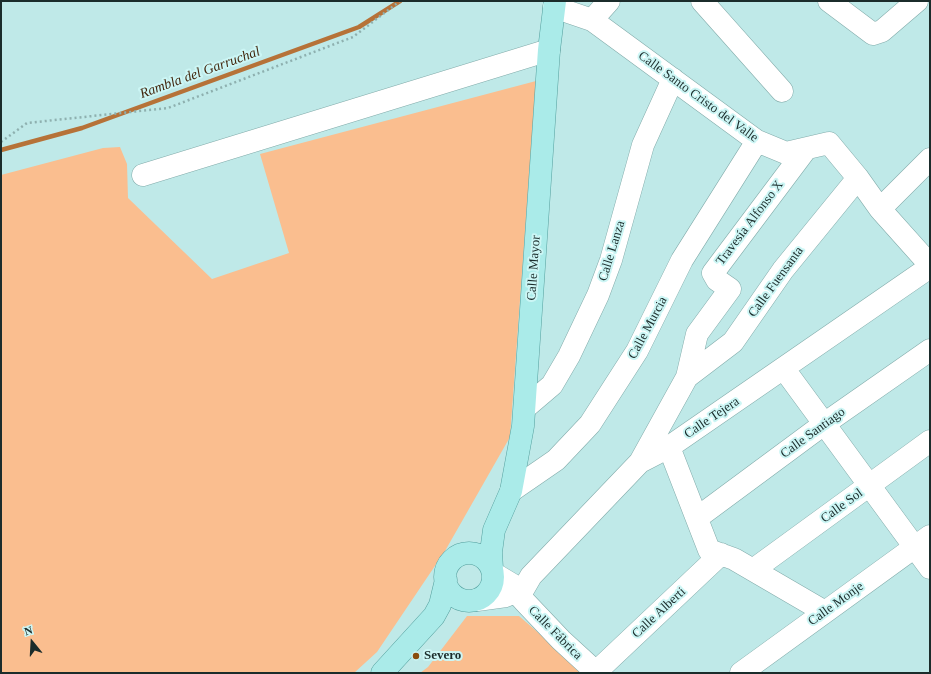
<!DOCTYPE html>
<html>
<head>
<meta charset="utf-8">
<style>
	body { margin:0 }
	#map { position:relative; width:931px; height:674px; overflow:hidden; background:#bfe9e8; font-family:"Times New Roman",serif }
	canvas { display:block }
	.frame { position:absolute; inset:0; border:2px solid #1b2c2b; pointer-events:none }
	.north { position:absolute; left:12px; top:622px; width:40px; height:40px; -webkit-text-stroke:3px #ccf6f5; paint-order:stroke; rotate:342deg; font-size:11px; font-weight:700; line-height:16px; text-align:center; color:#1b2c2b }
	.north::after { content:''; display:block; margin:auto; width:14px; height:18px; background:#1b2c2b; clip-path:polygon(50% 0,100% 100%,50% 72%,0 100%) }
</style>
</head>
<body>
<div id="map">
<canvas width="931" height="674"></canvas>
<div class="frame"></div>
<div class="north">N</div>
</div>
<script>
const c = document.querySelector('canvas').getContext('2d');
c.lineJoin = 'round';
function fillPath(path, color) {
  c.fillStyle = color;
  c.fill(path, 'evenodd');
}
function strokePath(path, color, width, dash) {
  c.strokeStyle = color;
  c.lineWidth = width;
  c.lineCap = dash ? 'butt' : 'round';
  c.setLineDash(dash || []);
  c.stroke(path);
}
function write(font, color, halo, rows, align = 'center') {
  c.font = font + ' "Times New Roman",serif';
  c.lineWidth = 4;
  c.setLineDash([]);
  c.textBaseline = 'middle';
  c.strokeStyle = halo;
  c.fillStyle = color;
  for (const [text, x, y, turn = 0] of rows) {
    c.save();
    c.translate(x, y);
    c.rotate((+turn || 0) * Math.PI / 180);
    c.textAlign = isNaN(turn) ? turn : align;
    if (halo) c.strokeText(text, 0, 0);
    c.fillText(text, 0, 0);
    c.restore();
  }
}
const green = new Path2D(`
	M536,81L510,437L445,551L377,652L354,673H1V175L103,148L120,147L127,164L128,198L212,279L289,253L260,154Z
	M467,616H519L585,673H420L428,667Z`);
const stream = new Path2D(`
	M1,150L82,128L359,27L400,1`);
const path = new Path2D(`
	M1,142L27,123L168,108L353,37L400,1`);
const minor = new Path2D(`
	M702,1L782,91
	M829,1L873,34L882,31L917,1
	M554,7L592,20L757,141L786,153L829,143L858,178L880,209L930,265
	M592,20L609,1
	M143,175L549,50
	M880,209L930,159
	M784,369L930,568
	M687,377L733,342L783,270L858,178
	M525,408L552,385L569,356L598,295L611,260L643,145L673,79
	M669,447L709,550L734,559L825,612
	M640,462L687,377L697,334L730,289L717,280L713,273L806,149
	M511,491L556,460L590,424L637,351L682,260L757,141
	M697,518L824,424L930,350
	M753,570L930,441
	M493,573L513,585L515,591L524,601L561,640L597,673
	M520,595L531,576L640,462L669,447L930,267
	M477,600L506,596L515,591
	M596,672L721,554
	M741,673L930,536`);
const major = new Path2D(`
	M445 577a24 24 0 1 1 48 0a24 24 0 1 1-48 0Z
	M492,569L491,552L494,530L511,491L523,426L549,50L555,1
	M382,673L434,616L440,605L446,580`);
const markers = [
	[416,656,4,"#894c0d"]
];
const streetNames = [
	["Calle Santo Cristo del Valle",698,97,36],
	["Travesía Alfonso X",750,223,-53],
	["Calle Lanza",612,251,-73],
	["Calle Mayor",534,268,-86],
	["Calle Fuensanta",776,282,-54],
	["Calle Murcia",648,328,-62],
	["Calle Tejera",712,418,-34],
	["Calle Santiago",813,433,-36],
	["Calle Sol",842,506,-36],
	["Calle Monje",836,604,-36],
	["Calle Alberti",659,613,-43],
	["Calle Fábrica",555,633,45]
];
const poiNames = [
	["Severo",424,656]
];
const waterNames = [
	["Rambla del Garruchal",200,73,-20]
];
fillPath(green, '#fabe8f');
strokePath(stream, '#b67238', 4.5);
strokePath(minor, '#82abaa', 23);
strokePath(major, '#549f9d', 23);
strokePath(path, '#8eb0af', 2.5, [2, 3]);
strokePath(minor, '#fff', 22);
strokePath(major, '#aaebe9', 22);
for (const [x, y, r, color] of markers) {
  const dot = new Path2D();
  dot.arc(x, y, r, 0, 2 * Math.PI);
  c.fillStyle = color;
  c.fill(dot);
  strokePath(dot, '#ccf6f5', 1.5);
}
write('13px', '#1b2c2b', '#ccf6f5', streetNames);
write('bold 13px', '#1b2c2b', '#ccf6f5', poiNames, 'left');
write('italic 14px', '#43270e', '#ccf6f5', waterNames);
</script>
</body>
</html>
